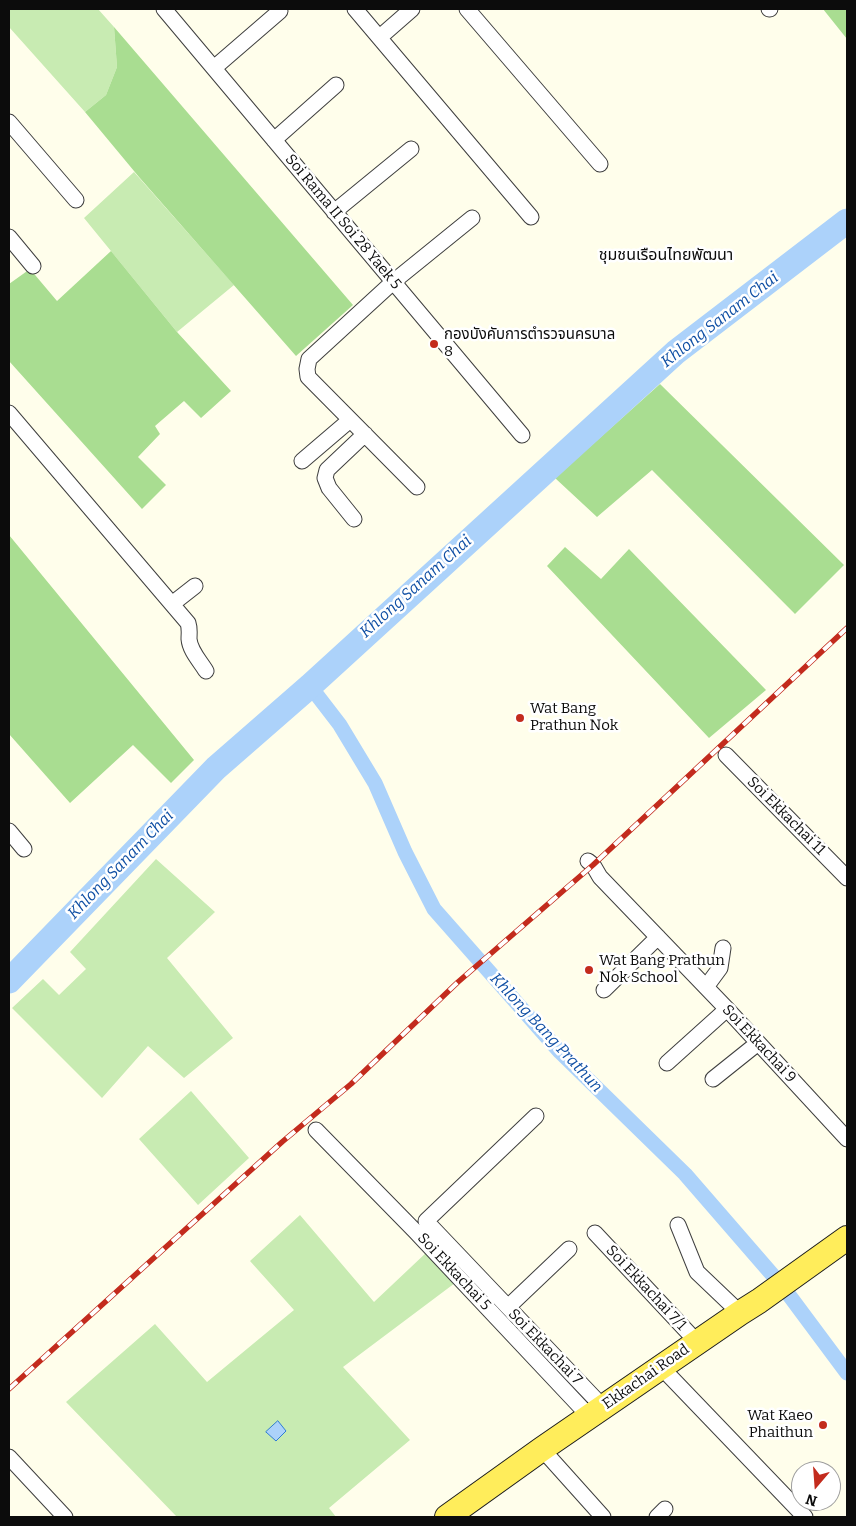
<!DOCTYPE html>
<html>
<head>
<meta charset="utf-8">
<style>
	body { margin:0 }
	#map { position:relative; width:856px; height:1526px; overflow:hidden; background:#fffeeb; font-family:Bitter,serif }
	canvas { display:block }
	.frame { position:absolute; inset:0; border:10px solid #0c0c0c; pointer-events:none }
	.north { position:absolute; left:791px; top:1461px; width:50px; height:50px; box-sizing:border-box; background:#fff; border:1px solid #9e9e9e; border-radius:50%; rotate:198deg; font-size:14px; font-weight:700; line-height:20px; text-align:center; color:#0c0c0c }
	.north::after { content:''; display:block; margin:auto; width:18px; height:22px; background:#c32b1d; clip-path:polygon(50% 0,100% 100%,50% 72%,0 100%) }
</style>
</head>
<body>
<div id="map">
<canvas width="856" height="1526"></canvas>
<div class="frame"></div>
<div class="north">N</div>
</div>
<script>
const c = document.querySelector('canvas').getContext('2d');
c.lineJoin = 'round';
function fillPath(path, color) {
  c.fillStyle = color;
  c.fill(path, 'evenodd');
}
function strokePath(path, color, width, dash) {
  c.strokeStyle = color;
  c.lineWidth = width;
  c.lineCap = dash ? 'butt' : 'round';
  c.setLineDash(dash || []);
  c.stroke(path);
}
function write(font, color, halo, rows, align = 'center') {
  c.font = font + ' Bitter,"Noto Sans Thai",serif';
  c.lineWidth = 5;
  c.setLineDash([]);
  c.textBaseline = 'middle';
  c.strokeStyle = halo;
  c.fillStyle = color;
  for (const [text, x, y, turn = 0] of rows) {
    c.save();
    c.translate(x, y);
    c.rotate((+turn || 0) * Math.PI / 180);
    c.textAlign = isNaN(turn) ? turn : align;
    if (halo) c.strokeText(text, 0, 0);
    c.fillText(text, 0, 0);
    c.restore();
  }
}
const green = new Path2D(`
	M9,9H98L114,27L117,67L106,95L85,112L9,27Z
	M134,172L234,285L177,332L84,218Z
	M156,859L215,912L167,958L233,1038L184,1078L148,1046L102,1098L12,1008L43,979L59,995L86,969L70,952Z
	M191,1091L249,1158L198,1205L139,1139Z
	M300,1215L374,1302L428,1251L455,1283L343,1367L410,1440L329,1508L336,1517H177L66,1402L155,1324L207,1382L294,1310L250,1261Z`);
const forest = new Path2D(`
	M823,9H847V39Z
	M114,27L353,305L296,356L139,177L85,112L106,95L117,67Z
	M111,251L177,332L231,391L201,418L184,401L155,426L160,434L138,457L166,485L142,509L9,361V284L30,269L57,301Z
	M660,384L844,565L795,614L652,470L597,517L555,478Z
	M9,535L194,760L171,783L133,745L70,803L9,734Z
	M565,547L601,579L629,549L766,690L709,738L547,566Z`);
const water = new Path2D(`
	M278,1421L286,1431L276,1441L266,1432Z`);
const canal = new Path2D(`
	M310,686L340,725L375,783L405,852L434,909L560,1052L685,1174L783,1287L847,1373`);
const river = new Path2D(`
	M9,981L216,768L310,686L676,352L847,221`);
const street = new Path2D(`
	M164,9L522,435
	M355,9L531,217
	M467,9L600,164
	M769,9H770
	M380,37L412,9
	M214,68L280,11
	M9,122L76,200
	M274,140L336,85
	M334,212L411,149
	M9,237L33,266
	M9,413L188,623C190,629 189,633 189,639C190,651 200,661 206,671
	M302,461L350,420
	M417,487L308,377L307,369L309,359L393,282L472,218
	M354,519L329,488L325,478L327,470L365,434
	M172,604L195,586
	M726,755L847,878
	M9,831L24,849
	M588,861L593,865L600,877L727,1009L847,1139
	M706,987L720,968L723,948
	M604,990L658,937
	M667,1063L727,1009
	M713,1079L758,1043
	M536,1116L426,1221L603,1407
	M316,1130L415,1231L589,1416
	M678,1225L697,1272L740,1313
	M595,1233L697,1342
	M508,1307L569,1249
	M661,1367L805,1517
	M542,1449L603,1517
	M9,1457L65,1517
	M657,1517L665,1509`);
const primary = new Path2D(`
	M447,1517L542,1449L740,1313L759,1301L847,1238`);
const rail = new Path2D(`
	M9,1389L282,1142L351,1084L458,982L593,865L847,628`);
const markers = [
	[434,344,5,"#c32b1d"],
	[520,718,5,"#c32b1d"],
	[589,970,5,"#c32b1d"],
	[823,1425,5,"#c32b1d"]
];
const streetNames = [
	["Soi Rama II Soi 28 Yaek 5",343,222,50],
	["Soi Ekkachai 11",786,816,45],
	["Soi Ekkachai 9",759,1044,47],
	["Soi Ekkachai 5",454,1272,47],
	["Soi Ekkachai 7/1",646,1288,47],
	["Soi Ekkachai 7",545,1347,46],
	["Ekkachai Road",646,1377,-35]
];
const poiNames = [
	["กองบังคับการตำรวจนครบาล",444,335],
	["8",444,352],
	["Wat Bang",530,709],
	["Prathun Nok",530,726],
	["Wat Bang Prathun",599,961],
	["Nok School",599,978],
	["Wat Kaeo",813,1416,"right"],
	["Phaithun",813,1433,"right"]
];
const neighbourhoodNames = [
	["ชุมชนเรือนไทยพัฒนา",666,256]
];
const waterNames = [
	["Khlong Sanam Chai",720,320,-38],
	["Khlong Sanam Chai",416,587,-42],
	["Khlong Sanam Chai",121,865,-46],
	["Khlong Bang Prathun",546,1033,47]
];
fillPath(green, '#c8ebb2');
fillPath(forest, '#a9dd91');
fillPath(water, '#acd2fa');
strokePath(water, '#2f7cd5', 1);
strokePath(canal, '#acd2fa', 15);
strokePath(river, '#acd2fa', 25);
strokePath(street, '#3f3f3f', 17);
strokePath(primary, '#1d1d1d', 26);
strokePath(street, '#fff', 15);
strokePath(primary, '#ffed5b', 24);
strokePath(rail, '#c32b1d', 5.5);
strokePath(rail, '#fff', 4, [11]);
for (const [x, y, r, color] of markers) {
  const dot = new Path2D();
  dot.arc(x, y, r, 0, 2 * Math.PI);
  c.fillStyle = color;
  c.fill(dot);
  strokePath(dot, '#fff', 2);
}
write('15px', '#0c0c0c', '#fff', streetNames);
write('15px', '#0c0c0c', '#fff', poiNames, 'left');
write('16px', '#0c0c0c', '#fff', neighbourhoodNames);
write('italic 16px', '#0f4fa4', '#fff', waterNames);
</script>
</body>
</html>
